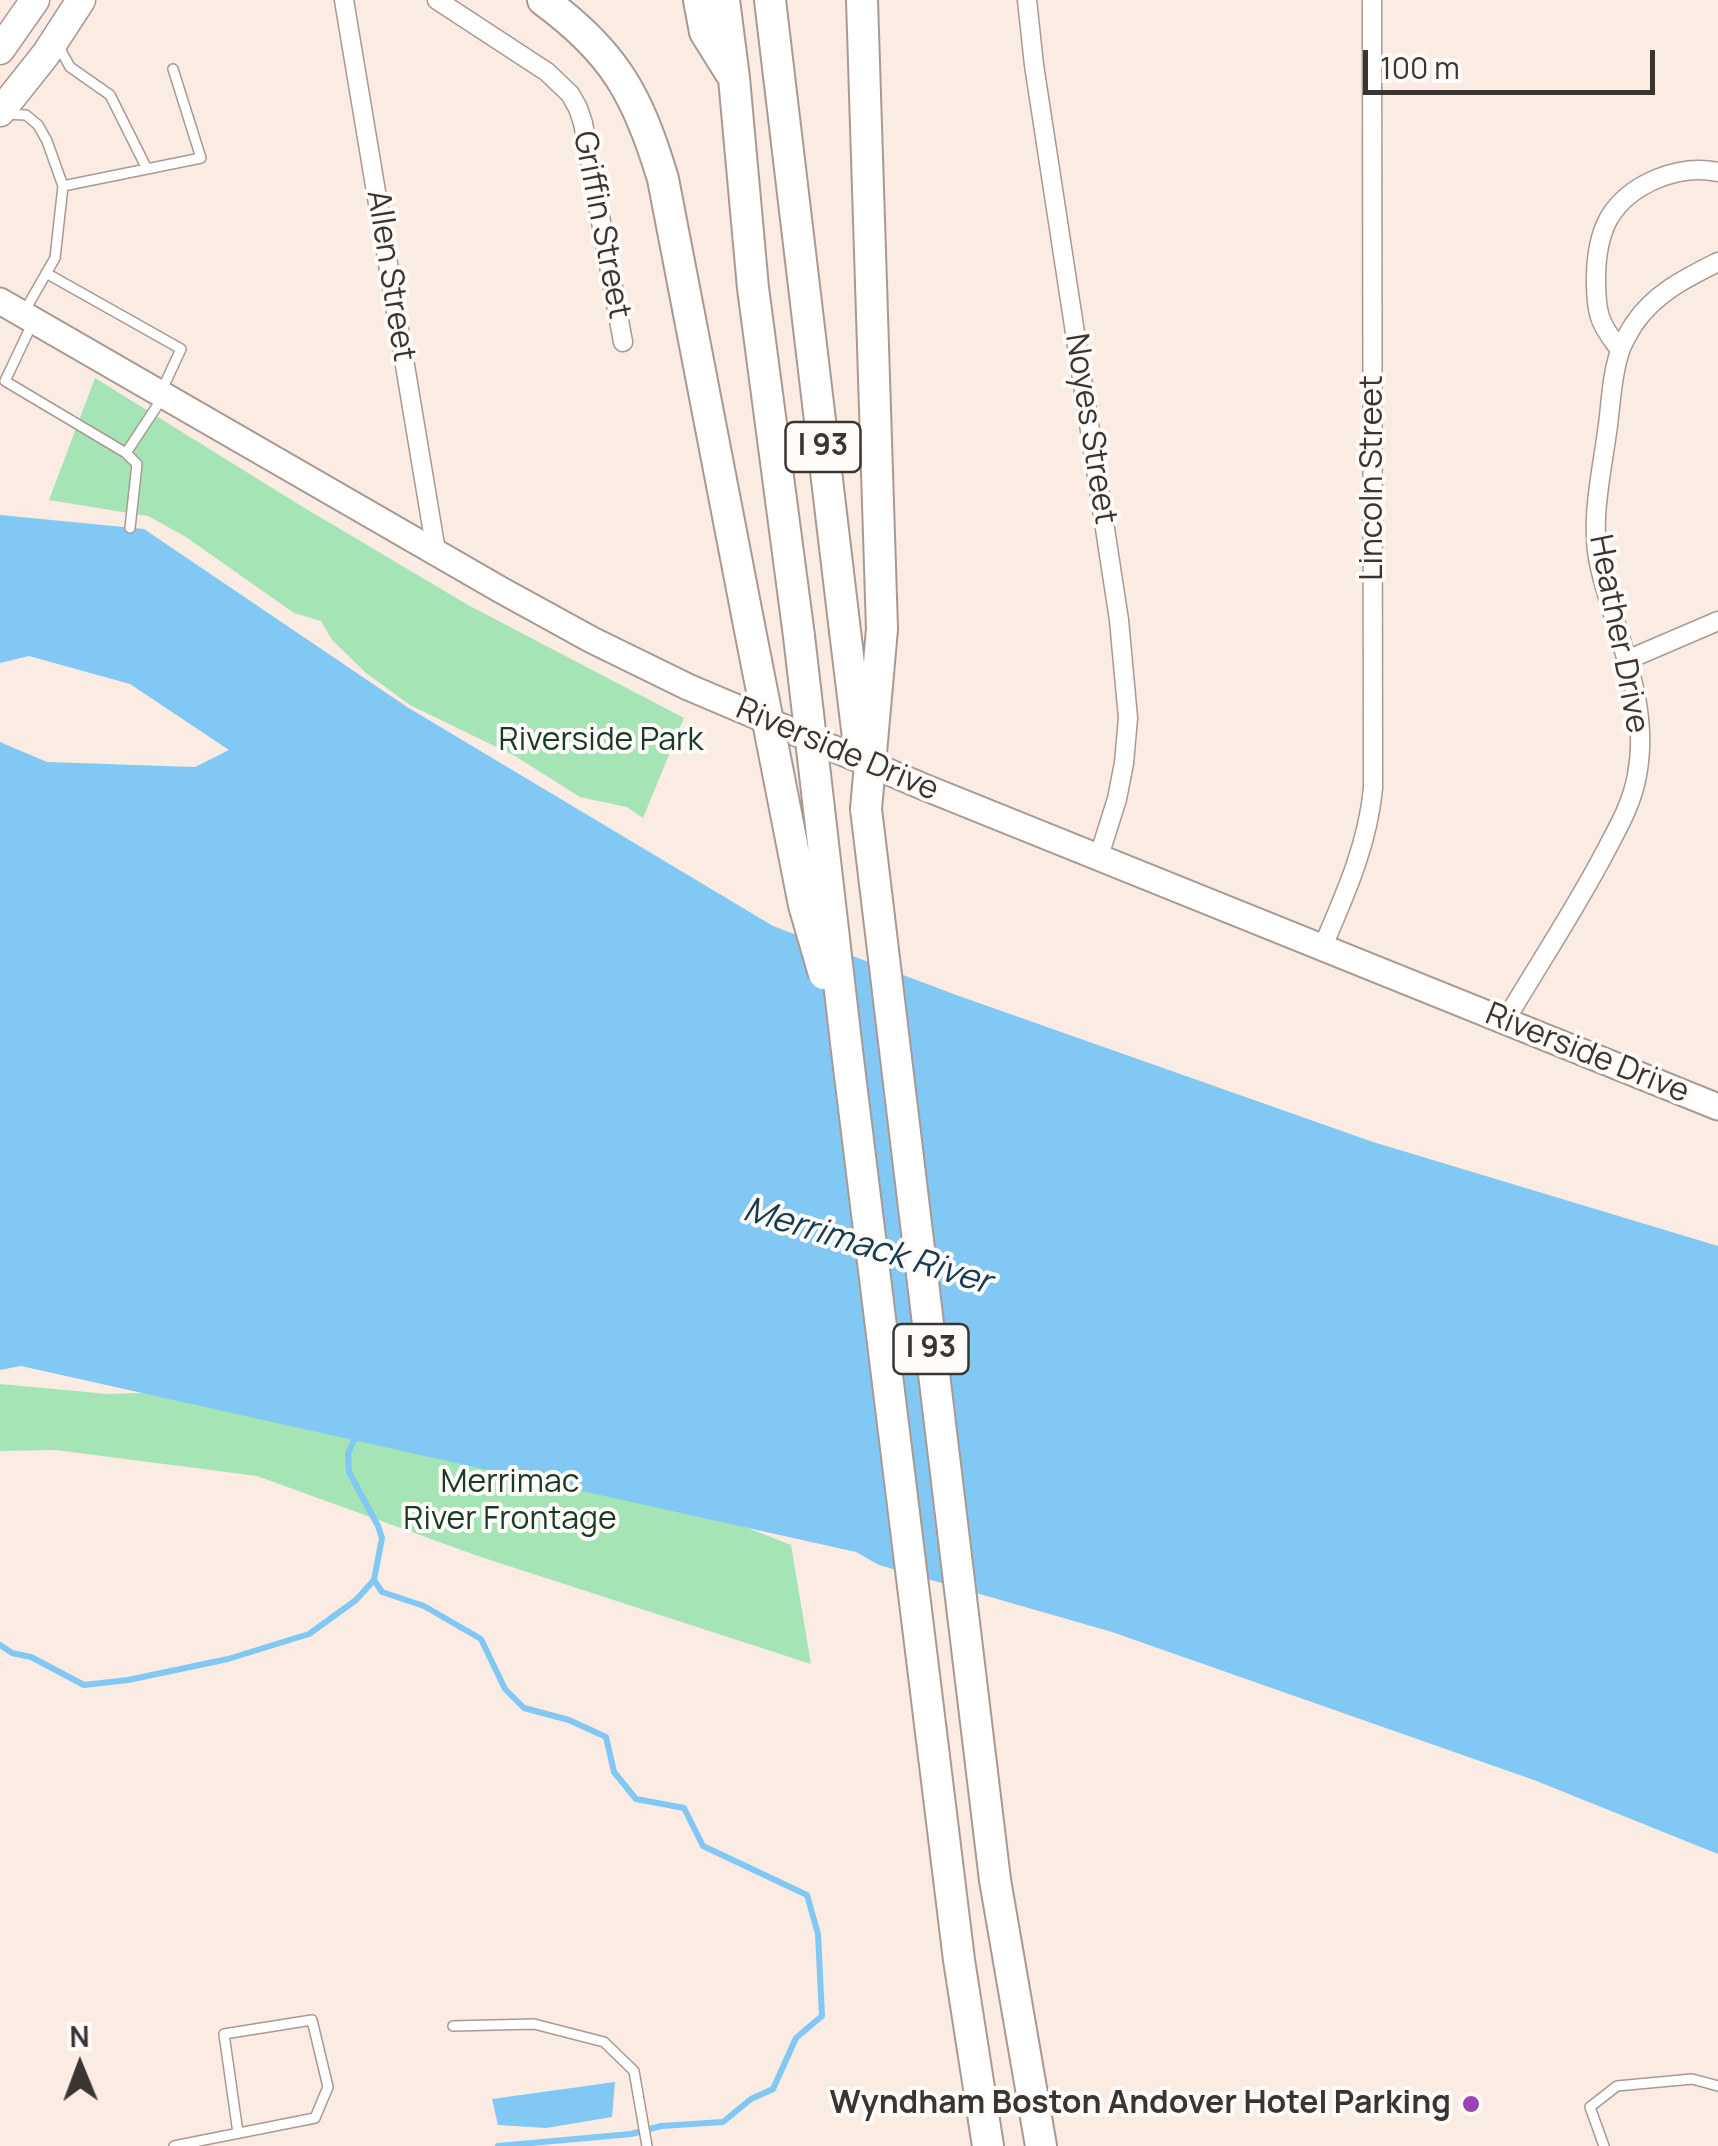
<!DOCTYPE html>
<html>
<head>
<meta charset="utf-8">
<style>
	body { margin:0 }
	#map { position:relative; width:1718px; height:2146px; overflow:hidden; background:#faebe3; font-family:Manrope,sans-serif }
	canvas { display:block }
	.north { position:absolute; left:30px; top:2016px; width:100px; height:100px; -webkit-text-stroke:8px #fefbf9; paint-order:stroke; rotate:359deg; font-size:28px; font-weight:700; line-height:40px; text-align:center; color:#3a3531 }
	.north::after { content:''; display:block; margin:auto; width:35px; height:45px; background:#3a3531; clip-path:polygon(50% 0,100% 100%,50% 72%,0 100%) }
	.scale { position:absolute; left:1363px; top:50px; width:292px; height:45px; box-sizing:border-box; border:5px solid #3a3531; border-top:0; padding-left:12px; font-size:30px; line-height:35px; white-space:nowrap; color:#3a3531; -webkit-text-stroke:8px #fefbf9; paint-order:stroke }
</style>
</head>
<body>
<div id="map">
<canvas width="1718" height="2146"></canvas>
<div class="north">N</div>
<div class="scale">100 m</div>
</div>
<script>
const c = document.querySelector('canvas').getContext('2d');
c.lineJoin = 'round';
function fillPath(path, color) {
  c.fillStyle = color;
  c.fill(path, 'evenodd');
}
function strokePath(path, color, width, dash) {
  c.strokeStyle = color;
  c.lineWidth = width;
  c.lineCap = dash ? 'butt' : 'round';
  c.setLineDash(dash || []);
  c.stroke(path);
}
function write(font, color, halo, rows, align = 'center') {
  c.font = font + ' Manrope,sans-serif';
  c.lineWidth = 8;
  c.setLineDash([]);
  c.textBaseline = 'middle';
  c.strokeStyle = halo;
  c.fillStyle = color;
  for (const [text, x, y, turn = 0] of rows) {
    c.save();
    c.translate(x, y);
    c.rotate((+turn || 0) * Math.PI / 180);
    c.textAlign = isNaN(turn) ? turn : align;
    if (halo) c.strokeText(text, 0, 0);
    c.fillText(text, 0, 0);
    c.restore();
  }
}
const green = new Path2D(`
	M95,378L298,504L468,605L684,718L643,818L627,807L580,797L515,756L410,705L366,673L332,640L321,621L294,613L186,537L148,516L49,500Z
	M0,1384L108,1394L226,1390L519,1438L791,1545L811,1664L478,1556L257,1476L56,1450L0,1451Z`);
const water = new Path2D(`
	M0,515L144,529L407,707L773,926L959,996L1373,1142L1718,1246V1854L1534,1780L1112,1632L879,1565L856,1552L21,1366L0,1370V742L47,762L195,767L229,750L130,684L29,656L0,663Z
	M615,2082L612,2117L546,2128L498,2125L492,2099Z`);
const stream = new Path2D(`
	M354,1440L348,1454L349,1472L378,1526L382,1538L374,1580L382,1592L424,1606L481,1639L505,1689L524,1708L569,1720L606,1737L614,1772L636,1799L684,1808L703,1846L807,1895L818,1934L822,2016L796,2038L773,2089L751,2099L723,2122L661,2126L631,2134L498,2146
	M0,1645L12,1653L31,1657L84,1685L128,1680L228,1659L309,1634L356,1600L374,1580`);
const lane = new Path2D(`
	M59,47L70,67L110,95L147,169
	M3,114L26,115L38,125L47,141L63,186L55,258L24,312
	M63,186L201,158L173,69
	M46,273L181,349L161,392
	M32,324L5,381L126,453L137,464L130,528
	M126,453L163,397
	M453,2026L534,2024L604,2042L634,2071L647,2146
	M174,2146L315,2118L328,2087L312,2020L224,2034L238,2133
	M1604,2146L1590,2107L1617,2086L1692,2079L1718,2086`);
const street = new Path2D(`
	M344,0L436,551
	M437,0L547,72L570,94L578,108L583,123L623,342
	M1027,0L1034,65L1119,620L1128,718L1124,763L1117,799L1099,856
	M1620,350C1613,340 1604,330 1600,317C1596,305 1596,291 1596,279C1596,258 1599,236 1609,218C1630,183 1679,164 1718,172
	M1627,660L1718,621
	M1323,946C1345,895 1368,844 1373,788L1372,0
	M1505,1021C1537,967 1572,914 1602,858C1616,831 1632,805 1637,775C1651,703 1616,637 1600,568C1589,522 1602,472 1608,425C1611,401 1612,374 1620,351C1623,342 1629,332 1634,324C1655,293 1686,278 1718,262`);
const secondary = new Path2D(`
	M0,301L501,590L592,640L688,687L924,787L1718,1107`);
const primary = new Path2D(`
	M0,50L35,0
	M0,112L46,54L81,0`);
const highway = new Path2D(`
	M543,0C614,52 638,95 663,179L749,625
	M699,0L705,32L730,72
	M724,0L734,78L753,288L799,636
	M770,0L845,631
	M862,0L882,629
	M866,809L995,1880L1041,2146
	M931,1732L959,1960L988,2146`);
const highwayBridge = new Path2D(`
	M749,625L804,905L824,974
	M845,631L859,746
	M799,636L847,1051L931,1732
	M866,809L882,629`);
const markers = [
	[1471,2104,10,"#9944b2"]
];
const shields = [
	[823,447,75],
	[931,1349,75]
];
const shieldNames = [
	["I 93",823,447],
	["I 93",931,1349]
];
const streetNames = [
	["Griffin Street",601,225,79],
	["Allen Street",390,276,81],
	["Noyes Street",1090,429,81],
	["Lincoln Street",1373,478,-90],
	["Heather Drive",1618,634,79],
	["Riverside Drive",837,750,23],
	["Riverside Drive",1587,1054,22]
];
const parkNames = [
	["Riverside Park",601,741],
	["Merrimac",510,1483],
	["River Frontage",510,1520]
];
const poiNames = [
	["Wyndham Boston Andover Hotel Parking",1451,2104]
];
const waterNames = [
	["Merrimack River",867,1247,17]
];
fillPath(green, '#a5e4b5');
fillPath(water, '#82c8f5');
strokePath(stream, '#82c8f5', 6);
strokePath(lane, '#a89a93', 12);
strokePath(street, '#a89a93', 21);
strokePath(secondary, '#a89a93', 29);
strokePath(primary, '#a89a93', 31);
strokePath(highway, '#a89a93', 34);
strokePath(lane, '#fff', 9);
strokePath(street, '#fff', 18);
strokePath(secondary, '#fff', 25);
strokePath(primary, '#fff', 28);
strokePath(highway, '#fff', 30);
strokePath(highwayBridge, '#a89a93', 34, []);
strokePath(highwayBridge, '#fff', 30);
for (const [x, y, r, color] of markers) {
  const dot = new Path2D();
  dot.arc(x, y, r, 0, 2 * Math.PI);
  c.fillStyle = color;
  c.fill(dot);
  strokePath(dot, '#fefbf9', 4);
}
for (const [x, y, w] of shields) {
  const box = new Path2D();
  box.roundRect(x - w / 2, y - 25, w, 50, 8);
  c.fillStyle = '#fefbf9';
  c.fill(box);
  strokePath(box, '#3a3531', 2.5);
}
write('bold 30px', '#3a3531', null, shieldNames);
write('32px', '#3a3531', '#fefbf9', streetNames);
write('32px', '#183b23', '#fefbf9', parkNames);
write('bold 32px', '#3a3531', '#fefbf9', poiNames, 'right');
write('italic 35px', '#143c52', '#fefbf9', waterNames);
</script>
</body>
</html>
